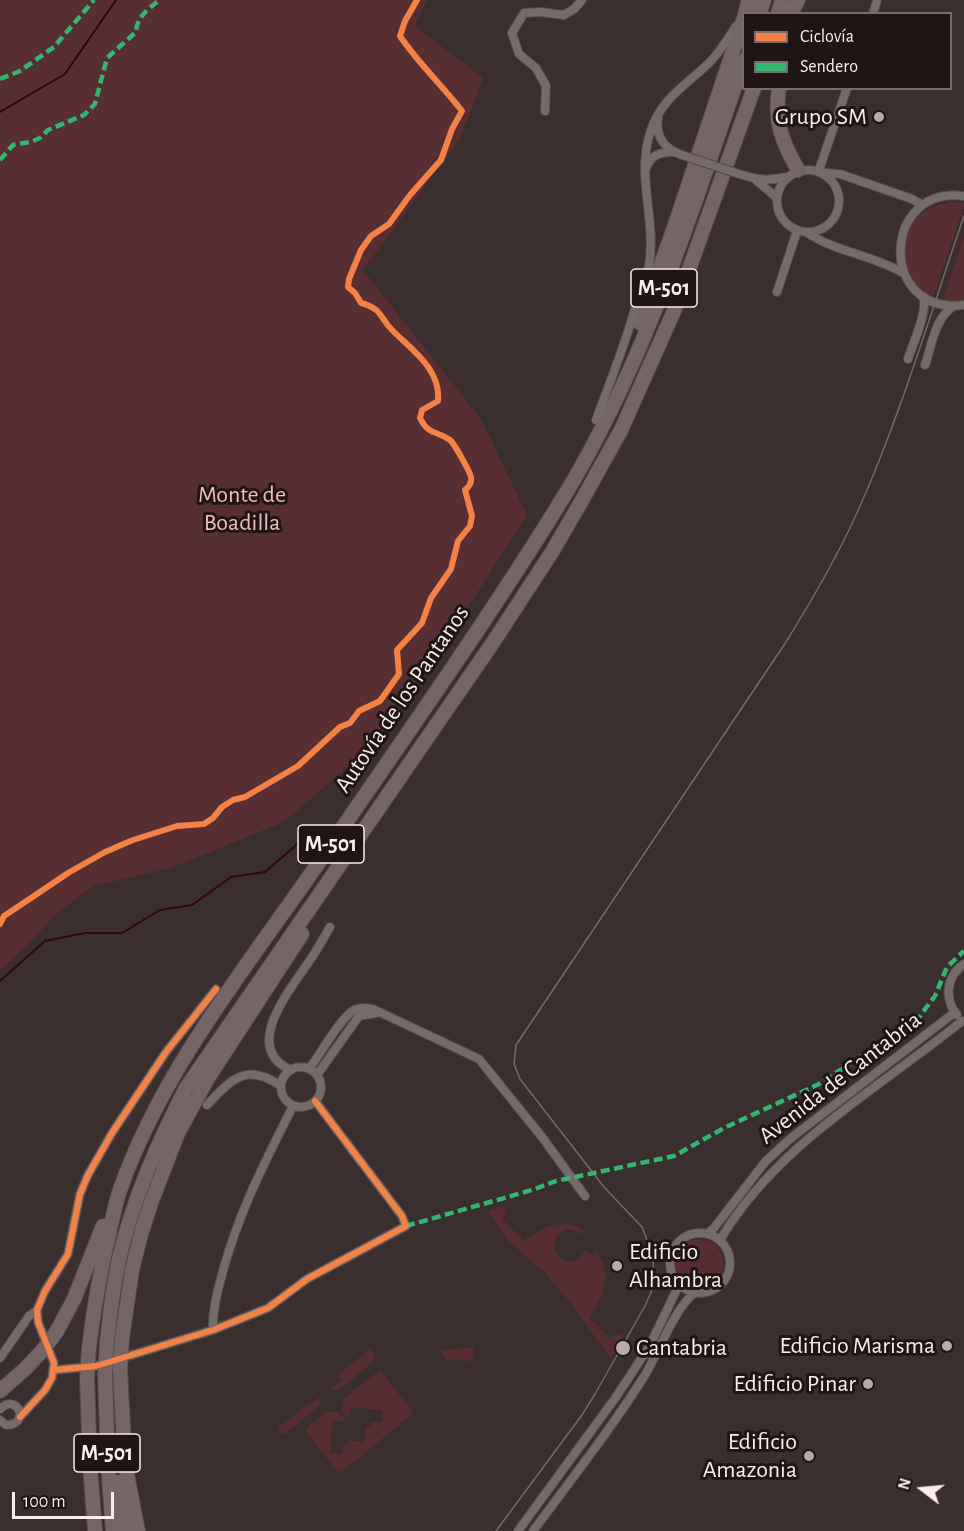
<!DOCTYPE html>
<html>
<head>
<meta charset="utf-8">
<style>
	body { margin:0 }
	#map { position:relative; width:964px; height:1531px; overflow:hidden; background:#3a2e2e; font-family:"Alegreya Sans",sans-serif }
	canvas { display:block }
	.legend { position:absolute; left:742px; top:12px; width:210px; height:78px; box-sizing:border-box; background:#1f1515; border:2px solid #776b6b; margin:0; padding:8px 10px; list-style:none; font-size:18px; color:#fcecec }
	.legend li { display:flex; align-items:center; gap:12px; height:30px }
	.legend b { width:30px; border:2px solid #776b6b }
	.north { position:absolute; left:892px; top:1459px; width:60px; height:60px; -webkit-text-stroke:4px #1f1515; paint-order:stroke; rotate:286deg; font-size:16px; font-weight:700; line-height:24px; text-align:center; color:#fcecec }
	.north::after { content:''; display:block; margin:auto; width:21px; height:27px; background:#fcecec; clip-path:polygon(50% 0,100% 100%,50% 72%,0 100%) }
	.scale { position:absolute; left:12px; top:1492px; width:102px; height:27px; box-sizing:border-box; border:3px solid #fcecec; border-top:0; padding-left:8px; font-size:18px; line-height:21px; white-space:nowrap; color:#fcecec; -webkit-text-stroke:4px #1f1515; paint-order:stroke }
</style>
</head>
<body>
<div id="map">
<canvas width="964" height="1531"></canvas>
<ul class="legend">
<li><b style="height:8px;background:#f48246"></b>Ciclovía</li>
<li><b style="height:8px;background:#33b770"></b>Sendero</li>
</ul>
<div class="north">N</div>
<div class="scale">100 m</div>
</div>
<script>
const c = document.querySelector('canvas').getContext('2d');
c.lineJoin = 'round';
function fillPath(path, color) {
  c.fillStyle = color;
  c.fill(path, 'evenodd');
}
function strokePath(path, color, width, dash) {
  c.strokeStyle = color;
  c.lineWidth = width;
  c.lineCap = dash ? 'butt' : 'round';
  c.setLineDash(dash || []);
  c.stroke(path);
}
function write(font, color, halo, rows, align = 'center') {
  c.font = font + ' "Alegreya Sans",sans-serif';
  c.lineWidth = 6;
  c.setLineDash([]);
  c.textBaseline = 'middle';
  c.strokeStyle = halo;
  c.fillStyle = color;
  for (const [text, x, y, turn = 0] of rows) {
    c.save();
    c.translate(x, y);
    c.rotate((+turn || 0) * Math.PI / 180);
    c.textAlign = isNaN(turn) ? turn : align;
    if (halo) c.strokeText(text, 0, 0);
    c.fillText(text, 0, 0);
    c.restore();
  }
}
const green = new Path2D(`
	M0,0H427L415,26L483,78L460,139L363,270L481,419L527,515L453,631L395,716L376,740L355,758L353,762L284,822L171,868L94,886L58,912L23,950L0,971Z
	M955,202L964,203V206L933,298C886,269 898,206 955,202Z
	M964,236V302H942Z
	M505,1207L506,1214L502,1219L524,1241C543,1227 562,1216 585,1231L582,1234C577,1231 571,1228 564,1231C539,1243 569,1280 585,1250L592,1255L596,1251C613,1273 603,1298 589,1318L609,1337L624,1333L611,1359L569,1301L543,1271L507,1240L488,1211Z
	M675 1263a24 24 0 1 1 48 0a24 24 0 1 1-48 0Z
	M475,1347L472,1355L474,1358L470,1362L465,1360H447L442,1355L441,1350Z
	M370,1349L375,1355L374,1361L339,1390L330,1389L341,1380L337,1375Z
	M380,1370L414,1413L339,1474L305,1430L326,1412H339L345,1420L344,1421H333L330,1453L342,1454L343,1445H348L349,1440L364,1442L366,1426L371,1427V1422L382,1423L383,1411L351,1407L350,1415L347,1418L341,1410L344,1398Z
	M321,1396L320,1405L286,1433H280L277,1428L308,1404L310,1405Z`);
const stream = new Path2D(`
	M0,112L65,74L116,0
	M0,981L45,941L85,933H122L160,910L192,905L231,877L265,872L302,840`);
const minor = new Path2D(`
	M873,14L877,0
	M545,111L546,86L536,68L519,54L512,33L524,13L541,12L564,15L574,9L582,0
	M658,118C655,137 665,149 682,155
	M646,168C651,155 660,152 673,152
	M777 201a31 31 0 1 1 62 0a31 31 0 1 1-62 0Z
	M819,170L847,88
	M733,172C754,179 765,182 787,177
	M825,173L840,174L912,199L922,205
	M756,180L777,198
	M964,196C881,185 878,316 964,305
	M806,232C835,252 873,255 903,273
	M777,292L797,231
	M908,359C914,340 926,317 924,297
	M925,365C932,345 935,317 954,306
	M596,420C610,383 624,347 635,309C639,294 646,280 649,265C657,220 635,175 651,130C661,99 687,84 709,63C720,52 728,39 736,26
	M957,1015C944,999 946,976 964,964
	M281 1087a20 20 0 1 1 40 0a20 20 0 1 1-40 0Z
	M309,1069C320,1055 340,1018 354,1010C360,1007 366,1008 373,1009L479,1059L542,1137L585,1196
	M291,1070C241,1048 290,990 308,963C316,952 323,939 330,927
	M317,1075L359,1016L376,1013
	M207,1105C232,1079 246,1062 281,1086
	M670 1263a30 30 0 1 1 60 0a30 30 0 1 1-60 0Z
	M708,1233L714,1228L765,1162L791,1138L954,1013
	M720,1240C777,1144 878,1089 962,1021
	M213,1330C212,1310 218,1290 223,1271C240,1209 265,1162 293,1106
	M0,1358L29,1316L37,1310
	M54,1370L96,1366L213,1330L268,1308L307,1279L406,1226L402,1216L315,1101
	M0,1409C18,1392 31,1425 6,1425L0,1420
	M20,1417L45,1390L52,1378L54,1363L38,1322L37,1310L45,1291L68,1254L80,1194L88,1175L112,1133L166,1052L216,989
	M518,1531L616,1397L649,1347L679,1285
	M533,1531C571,1480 611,1429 645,1375C659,1351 674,1310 694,1293`);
const motorway = new Path2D(`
	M745,14L749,0
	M759,14L764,0
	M778,14L782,0
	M791,14L798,0
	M779,88C774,122 782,142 798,170
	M640,323L675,225L744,18
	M57,1331L74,1299L103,1226
	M122,1338L132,1270L141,1234L152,1200L178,1133L208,1078L302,934
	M107,1341C110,1314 113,1286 119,1259C133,1199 158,1143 186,1088L492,644L552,552L581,502L621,430L674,311L754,88
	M89,1348C94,1306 101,1266 111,1225C114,1213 116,1201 120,1190C161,1072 247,966 317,865C401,742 488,620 566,493C647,359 693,207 744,60
	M120,1369L125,1464L138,1531
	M105,1375L108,1464L113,1531
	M87,1377L90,1465L95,1531
	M0,1391L25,1369L42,1351
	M120,1482L124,1531`);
const tram = new Path2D(`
	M496,1531L582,1415L595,1394L645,1306L652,1290L654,1272L652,1253L642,1227L604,1187L520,1079L514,1064L516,1045L784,645C811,602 836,559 857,513C900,417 930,315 964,216`);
const minorBridge = new Path2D(`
	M682,155L733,172`);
const motorwayBridge = new Path2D(`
	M42,1351L57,1331
	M120,1369L122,1338
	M105,1375L107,1341
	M87,1377L89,1348`);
const quiet = new Path2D(`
	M0,79L20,71L54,47L94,0
	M0,160L13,145L30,142L40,138L48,130L84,115L95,104L107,58L136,32C137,16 148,10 159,0
	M406,1226L532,1190L556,1181L674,1156L724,1128L819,1084L917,1020L935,996L947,967L964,951`);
const cycleway = new Path2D(`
	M0,924L4,916L34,896L68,873L105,852L133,840L177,826L204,824L213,818L222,807L233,800L245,797L298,766L340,727L350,723L359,711L380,701L399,674L397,650L422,623L431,598L451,569L458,541L470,526L472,516L465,490C469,487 472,483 471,477C470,472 454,443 450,440C436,430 429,436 420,418L422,410L438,401C441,369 412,350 392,330C379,317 383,309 361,303L355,293L348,287L349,279L361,250L371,236L389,224L410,195L441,160L452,129L462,111C442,85 418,63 400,36L405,21L417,0
	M54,1370L96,1366L213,1330L268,1308L307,1279L406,1226L402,1216L315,1101
	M20,1417L45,1390L52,1378L54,1363L38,1322L37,1310L45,1291L68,1254L80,1194L88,1175L112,1133L166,1052L216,989`);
const markers = [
	[879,117,6,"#b8aaaa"],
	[617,1266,6,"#b8aaaa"],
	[947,1346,6,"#b8aaaa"],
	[623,1348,8,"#b8aaaa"],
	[868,1384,6,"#b8aaaa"],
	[809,1456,6,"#b8aaaa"]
];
const shields = [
	[664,288,66],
	[331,844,66],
	[107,1453,66]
];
const shieldNames = [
	["M-501",664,288],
	["M-501",331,844],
	["M-501",107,1453]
];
const poiNames = [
	["Grupo SM",867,117],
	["Edificio",629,1252,"left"],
	["Alhambra",629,1280,"left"],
	["Edificio Marisma",935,1346],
	["Cantabria",636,1348,"left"],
	["Edificio Pinar",856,1384],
	["Edificio",797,1442],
	["Amazonia",797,1470]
];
const parkNames = [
	["Monte de",242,495],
	["Boadilla",242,523]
];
const streetNames = [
	["Autovía de los Pantanos",402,699,-56],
	["Avenida de Cantabria",840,1078,-38]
];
fillPath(green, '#572e31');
strokePath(stream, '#36040d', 2);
strokePath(minor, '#554a4a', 10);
strokePath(motorway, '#554a4a', 16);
strokePath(minor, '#756b6b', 8);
strokePath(motorway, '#766566', 14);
strokePath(tram, '#736a6a', 1.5);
strokePath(minorBridge, '#554a4a', 10, []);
strokePath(motorwayBridge, '#554a4a', 16, []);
strokePath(minorBridge, '#756b6b', 8);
strokePath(motorwayBridge, '#766566', 14);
strokePath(quiet, '#33b770', 4.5, [9, 4.5]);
strokePath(cycleway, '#f48246', 6);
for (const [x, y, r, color] of markers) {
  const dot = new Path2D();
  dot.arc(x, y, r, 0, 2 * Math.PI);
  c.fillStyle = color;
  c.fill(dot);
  strokePath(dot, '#1f1515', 2);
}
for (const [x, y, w] of shields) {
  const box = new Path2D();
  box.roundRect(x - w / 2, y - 19, w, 38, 4.5);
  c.fillStyle = '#1f1515';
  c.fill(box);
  strokePath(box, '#fcecec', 1.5);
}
write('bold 22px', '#fcecec', null, shieldNames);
write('24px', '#fcecec', '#1f1515', poiNames, 'right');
write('24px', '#f7bbbd', '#1f1515', parkNames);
write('24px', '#fcecec', '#1f1515', streetNames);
</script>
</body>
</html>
